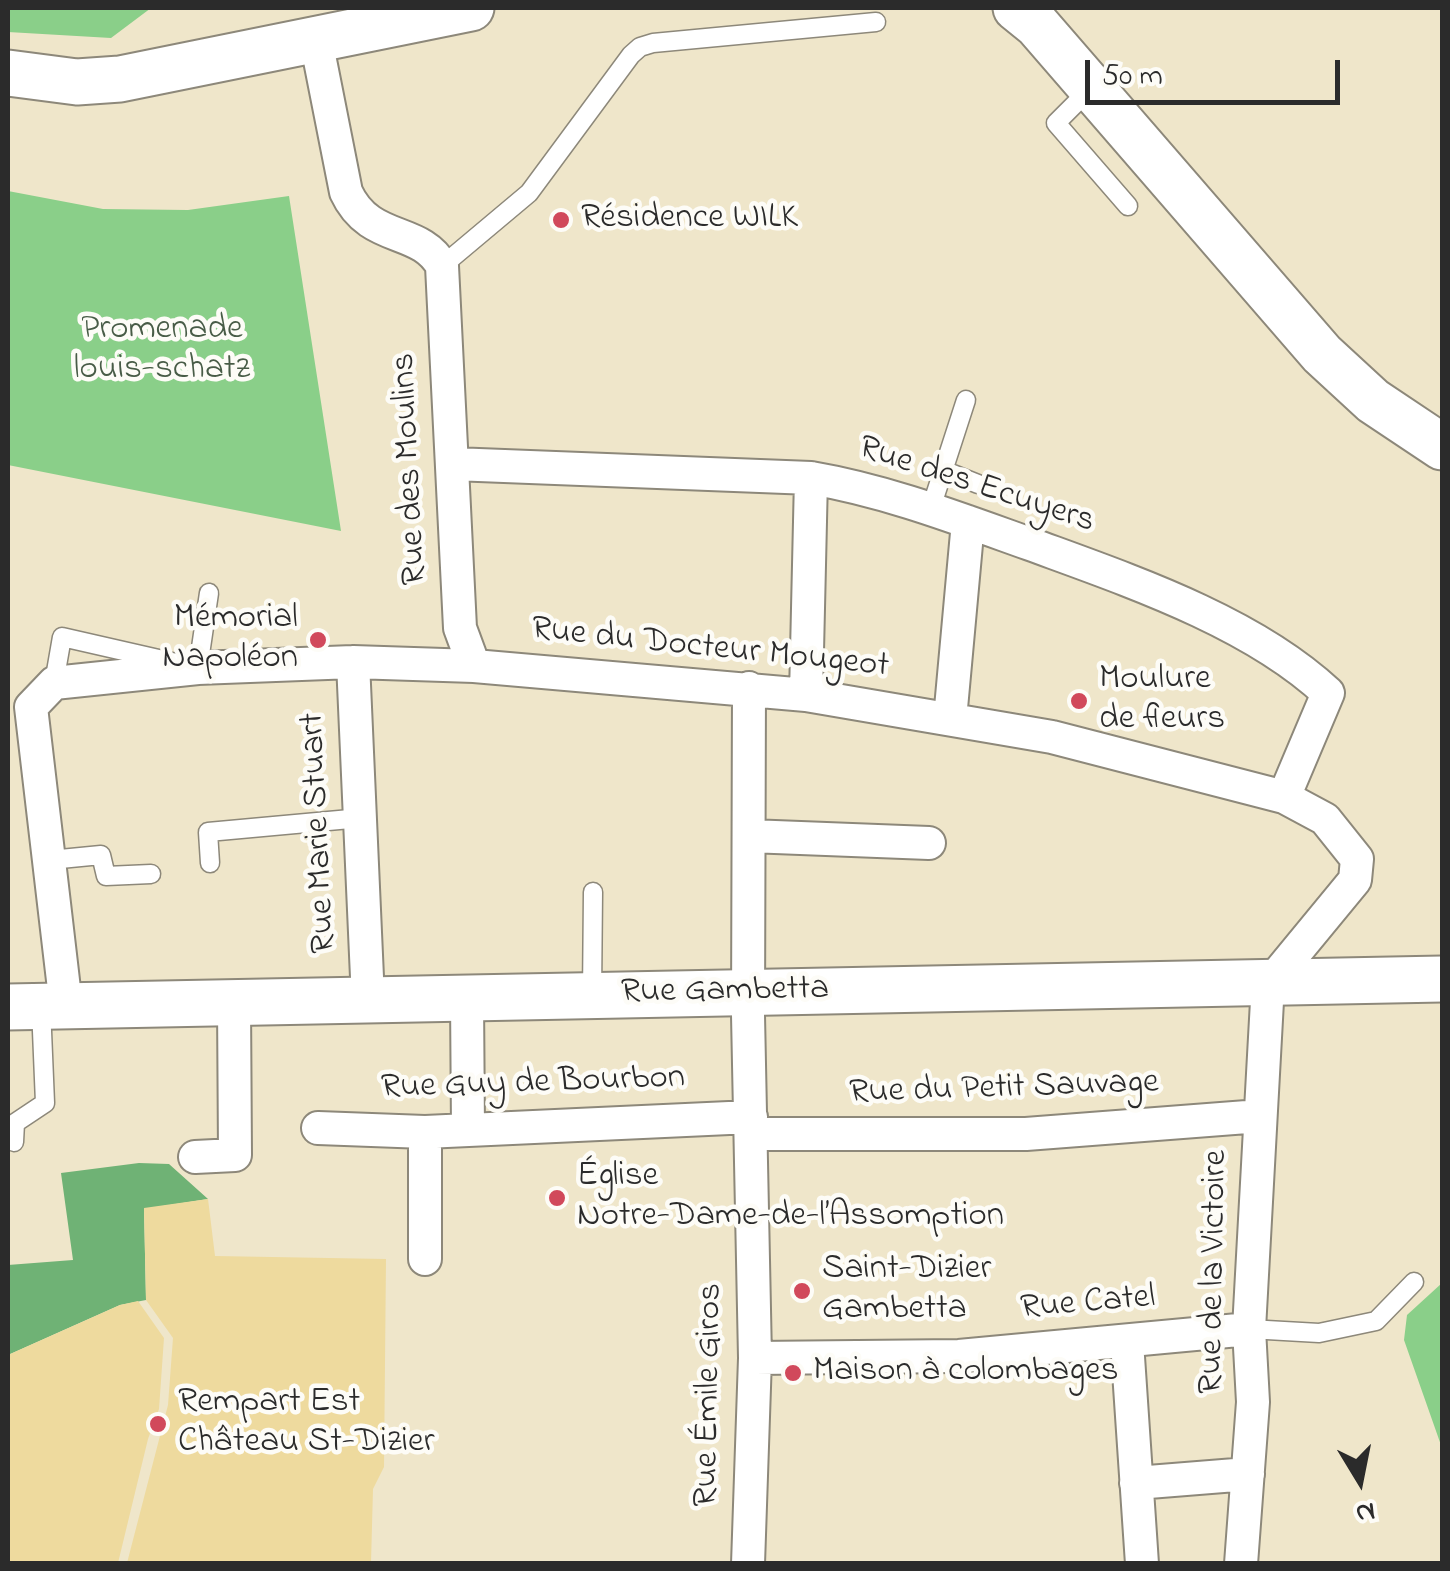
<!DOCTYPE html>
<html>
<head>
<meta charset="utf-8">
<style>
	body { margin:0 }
	#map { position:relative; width:1450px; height:1571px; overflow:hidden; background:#efe6ca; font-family:"Indie Flower",sans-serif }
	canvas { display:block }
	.frame { position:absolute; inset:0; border:10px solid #2b2b2b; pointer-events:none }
	.north { position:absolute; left:1310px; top:1431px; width:100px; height:100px; -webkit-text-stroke:8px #fdfcf7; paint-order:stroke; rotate:170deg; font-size:28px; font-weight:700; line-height:40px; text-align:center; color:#2b2b2b }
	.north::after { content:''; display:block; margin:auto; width:35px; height:45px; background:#2b2b2b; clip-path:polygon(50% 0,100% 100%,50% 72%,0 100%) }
	.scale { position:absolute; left:1085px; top:60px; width:255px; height:45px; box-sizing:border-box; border:5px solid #2b2b2b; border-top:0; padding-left:12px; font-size:30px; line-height:35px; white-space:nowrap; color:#2b2b2b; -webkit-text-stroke:8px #fdfcf7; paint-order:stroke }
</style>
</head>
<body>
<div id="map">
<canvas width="1450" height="1571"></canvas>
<div class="frame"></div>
<div class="north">N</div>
<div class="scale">50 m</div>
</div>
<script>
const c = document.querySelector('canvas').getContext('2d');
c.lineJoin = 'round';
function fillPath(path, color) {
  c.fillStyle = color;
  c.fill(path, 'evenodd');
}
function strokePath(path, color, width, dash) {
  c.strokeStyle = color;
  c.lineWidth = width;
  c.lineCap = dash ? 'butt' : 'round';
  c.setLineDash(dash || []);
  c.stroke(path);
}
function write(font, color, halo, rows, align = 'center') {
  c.font = font + ' "Indie Flower",sans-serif';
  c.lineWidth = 9;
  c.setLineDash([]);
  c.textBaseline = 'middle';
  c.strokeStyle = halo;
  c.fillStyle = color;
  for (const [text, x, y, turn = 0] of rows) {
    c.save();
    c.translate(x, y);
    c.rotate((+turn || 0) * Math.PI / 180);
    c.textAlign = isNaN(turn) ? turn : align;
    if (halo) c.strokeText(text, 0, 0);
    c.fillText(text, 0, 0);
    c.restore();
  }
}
const green = new Path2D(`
	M8,8H151L111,38L8,32Z
	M8,191L103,209L188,210L289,196L341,531L8,465Z
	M1442,1283V1448L1404,1340L1407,1315Z`);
const forest = new Path2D(`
	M139,1163L169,1164L208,1199L144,1209L146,1300L120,1305L8,1355V1265L73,1260L61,1173Z`);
const sand = new Path2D(`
	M208,1199L215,1256L386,1259L384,1467L373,1489L371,1563H127L168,1405L173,1338L146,1300L144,1208Z
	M138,1301L164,1338L159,1409L148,1439L118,1563H8V1355L120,1305Z`);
const service = new Path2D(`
	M1091,88L1056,123L1128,206
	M442,266L529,193L631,55L640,47L653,43L876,22
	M943,470L978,484
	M931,508L966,400
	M54,683L62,637L198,668L209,593
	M50,860L101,855L106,876L151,874
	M210,863L208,832L361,818
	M592,995L593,892
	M14,1142L15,1123L45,1103L41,1007
	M1249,1329L1319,1333L1376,1321L1414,1282`);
const minor = new Path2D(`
	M316,40L346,192C370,244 420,226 442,266L460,628L474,666
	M453,464L811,478C887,491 957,518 1030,544C1128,580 1251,621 1328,693L1284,797
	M353,662L368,1000
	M806,695L811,478
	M950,719L968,522
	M749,836L929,843
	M467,998L468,1130
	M66,1006L31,707L54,683L198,668L353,662L474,666L806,695L1052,737L1284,797L1325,819L1357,859L1355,880L1271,982L1267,1001L1249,1329L1253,1402L1241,1564
	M318,1128L425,1132L751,1117
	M751,1134H1026L1260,1116
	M195,1157L235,1155L234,1003
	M425,1259V1132
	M1127,1342L1142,1564
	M755,1358L959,1356L1249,1329
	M1136,1483L1248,1474
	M748,1564L755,1358L748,1015L749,688`);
const secondary = new Path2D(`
	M1016,8L1037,25L1322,354L1373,401L1442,447
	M8,73L77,82L120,79L471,8
	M8,1007L1442,979`);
const markers = [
	[561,220,10,"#d1495b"],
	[318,640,10,"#d1495b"],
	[1079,701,10,"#d1495b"],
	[557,1198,10,"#d1495b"],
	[802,1291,10,"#d1495b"],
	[793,1373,10,"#d1495b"],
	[158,1424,10,"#d1495b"]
];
const poiNames = [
	["Résidence WILK",581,220],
	["Mémorial",298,620,"right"],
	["Napoléon",298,660,"right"],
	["Moulure",1099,681],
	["de fleurs",1099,721],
	["Église",577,1178],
	["Notre-Dame-de-l’Assomption",577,1218],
	["Saint-Dizier",822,1271],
	["Gambetta",822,1311],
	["Maison à colombages",813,1373],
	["Rempart Est",178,1404],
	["Château St-Dizier",178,1444]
];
const parkNames = [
	["Promenade",162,331],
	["louis-schatz",162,371]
];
const streetNames = [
	["Rue des Moulins",412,469,-93],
	["Rue des Ecuyers",976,487,18],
	["Rue du Docteur Mougeot",710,650,6],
	["Rue Marie Stuart",321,833,-93],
	["Rue Gambetta",725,993,-1],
	["Rue Guy de Bourbon",533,1085,-2],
	["Rue du Petit Sauvage",1004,1090,-2],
	["Rue de la Victoire",1216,1272,-89],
	["Rue Catel",1088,1305,-5],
	["Rue Émile Giros",711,1395,-89]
];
fillPath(green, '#8acf89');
fillPath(forest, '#6fb275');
fillPath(sand, '#eeda9e');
strokePath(service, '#8d887a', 21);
strokePath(minor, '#8d887a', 36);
strokePath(secondary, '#8d887a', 49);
strokePath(service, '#fff', 18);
strokePath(minor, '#fff', 32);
strokePath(secondary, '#fff', 45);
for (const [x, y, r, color] of markers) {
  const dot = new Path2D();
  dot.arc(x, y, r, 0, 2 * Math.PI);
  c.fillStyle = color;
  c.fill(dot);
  strokePath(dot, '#fdfcf7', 4);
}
write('35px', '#2b2b2b', '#fdfcf7', poiNames, 'left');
write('35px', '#485c47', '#fdfcf7', parkNames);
write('35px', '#2b2b2b', '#fdfcf7', streetNames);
</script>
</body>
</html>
